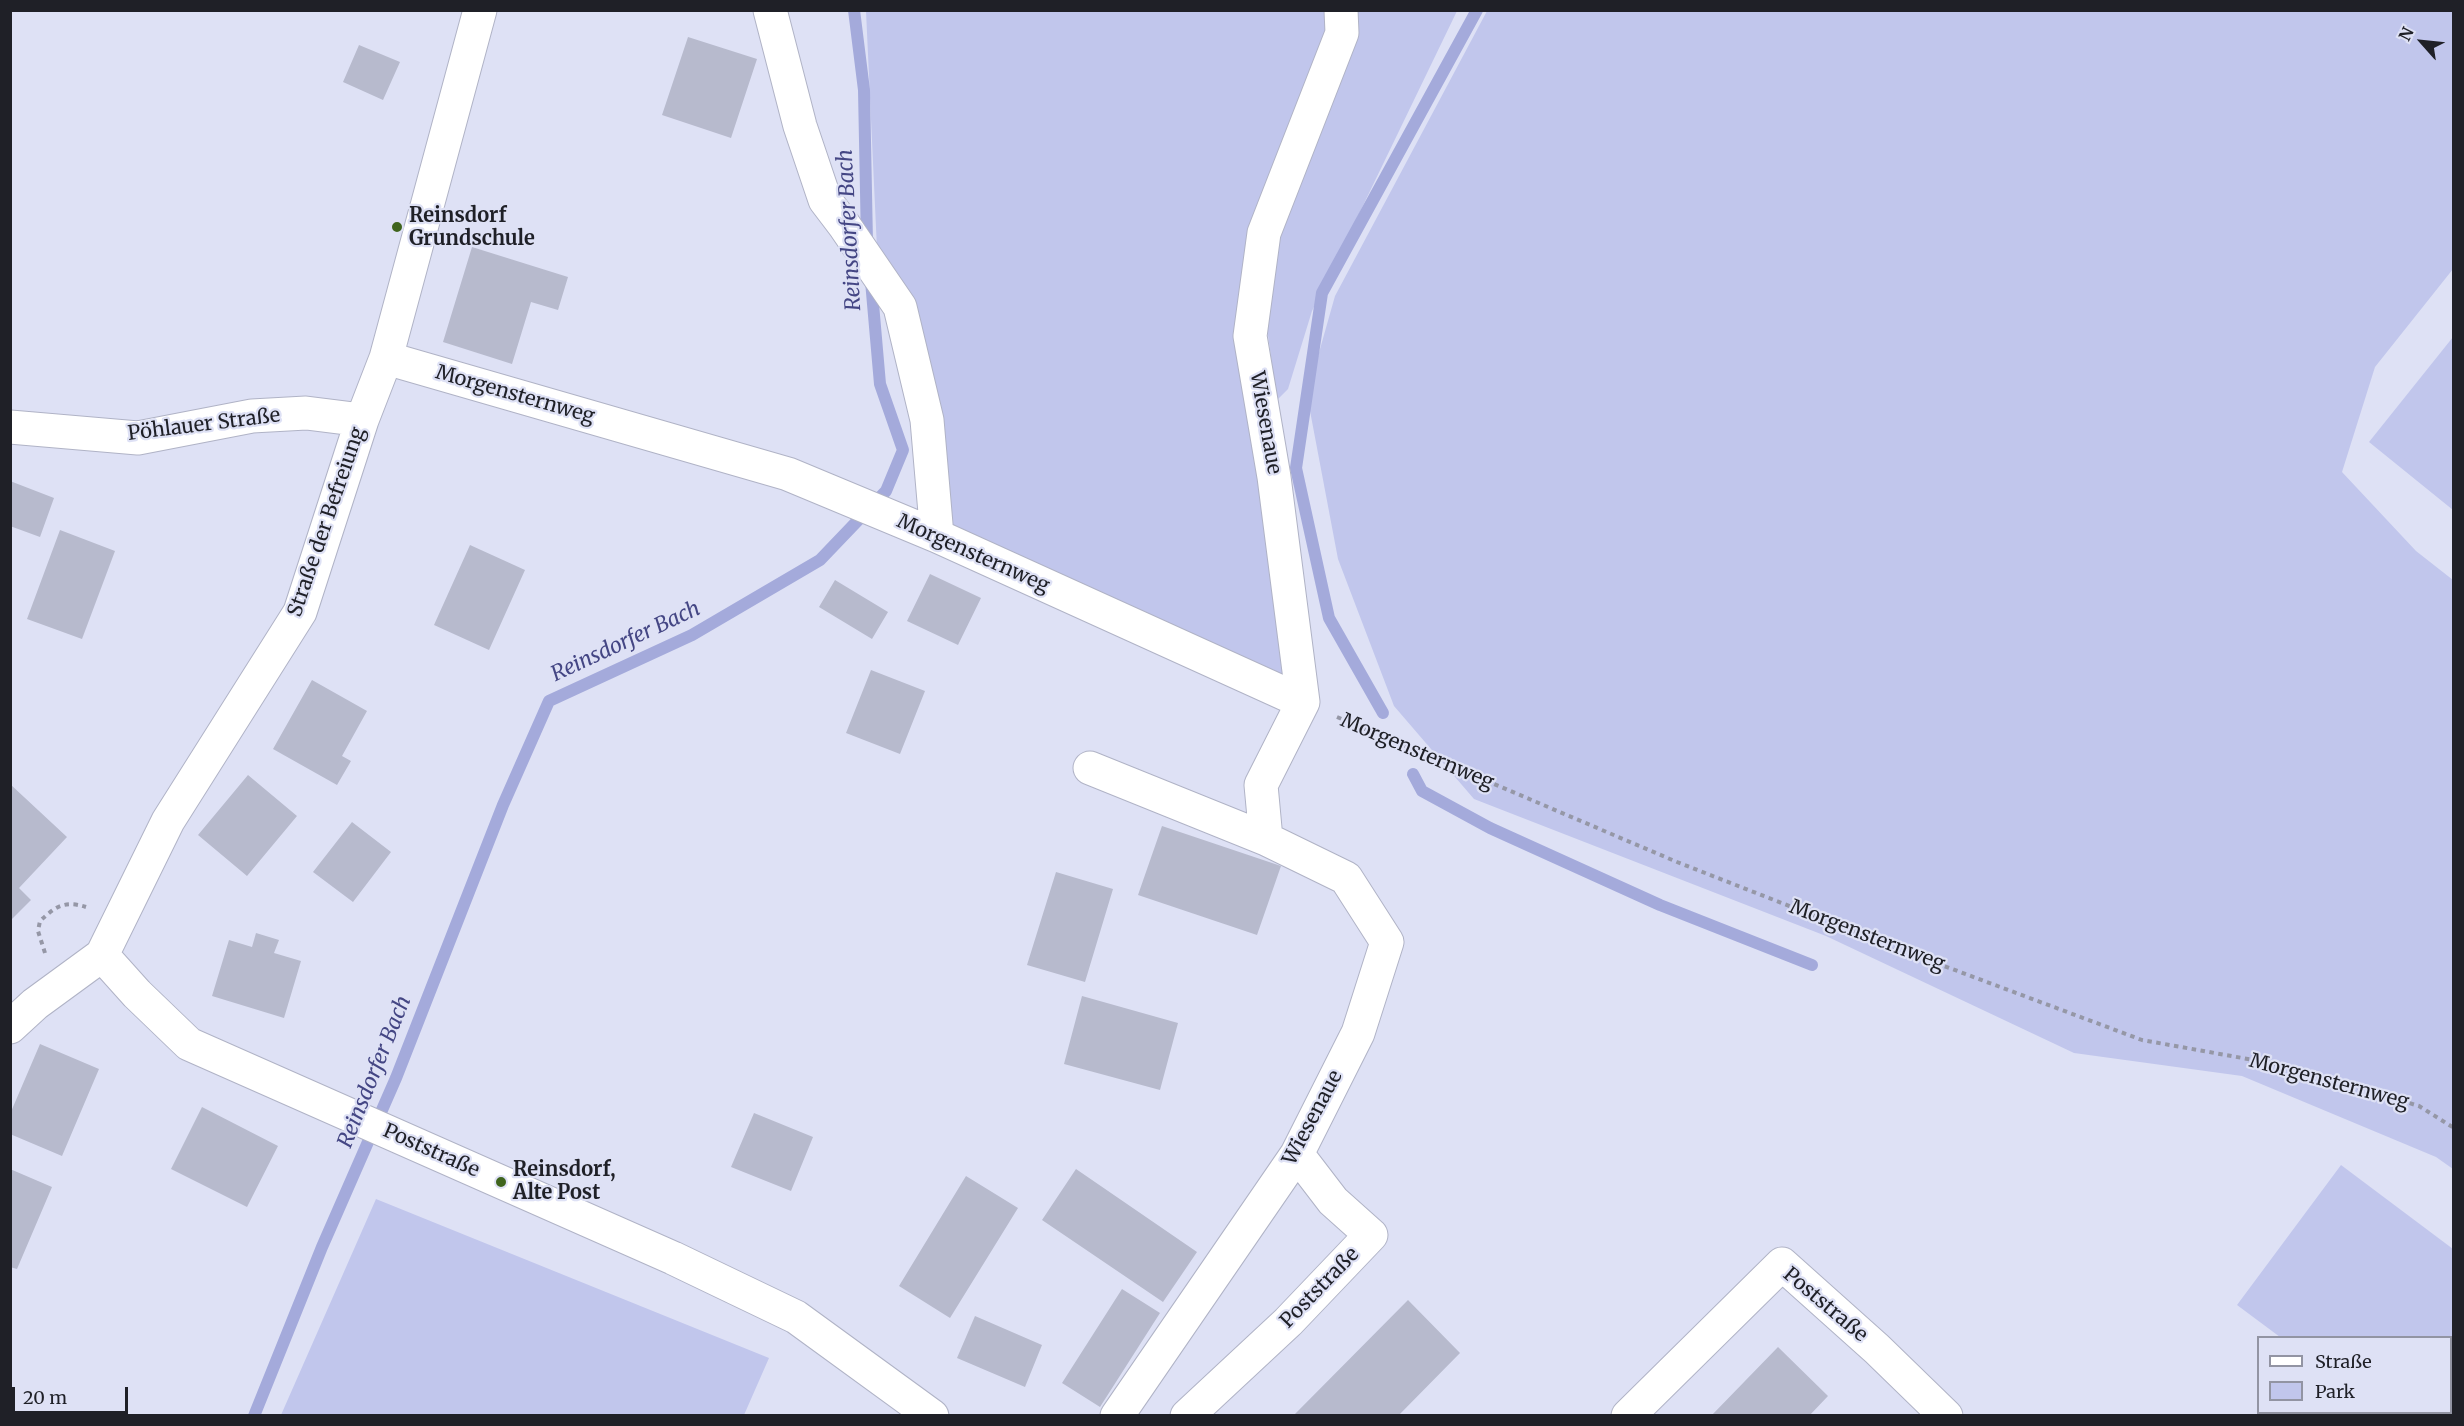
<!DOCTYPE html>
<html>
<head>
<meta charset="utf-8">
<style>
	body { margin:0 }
	#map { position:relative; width:2464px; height:1426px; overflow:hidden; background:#dee1f5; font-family:Merriweather,serif }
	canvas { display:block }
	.frame { position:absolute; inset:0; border:12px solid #1f2027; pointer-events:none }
	.legend { position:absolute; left:2257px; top:1336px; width:195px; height:78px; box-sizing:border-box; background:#dee1f5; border:2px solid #9294a3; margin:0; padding:8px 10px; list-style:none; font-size:18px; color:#1f2027 }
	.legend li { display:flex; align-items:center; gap:12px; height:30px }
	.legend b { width:30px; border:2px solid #9294a3 }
	.north { position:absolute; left:2392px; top:12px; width:60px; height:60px; -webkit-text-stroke:4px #dee1f5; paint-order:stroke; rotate:297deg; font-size:16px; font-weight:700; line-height:24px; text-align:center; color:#1f2027 }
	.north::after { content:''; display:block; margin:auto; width:21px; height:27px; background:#1f2027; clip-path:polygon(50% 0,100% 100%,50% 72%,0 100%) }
	.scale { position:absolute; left:12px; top:1387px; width:116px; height:27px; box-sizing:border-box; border:3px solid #1f2027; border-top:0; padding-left:8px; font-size:18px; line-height:21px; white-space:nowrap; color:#1f2027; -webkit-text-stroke:4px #dee1f5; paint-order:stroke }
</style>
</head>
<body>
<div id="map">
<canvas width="2464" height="1426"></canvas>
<div class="frame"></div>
<ul class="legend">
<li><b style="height:8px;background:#fff"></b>Straße</li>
<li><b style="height:16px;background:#c1c6ec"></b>Park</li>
</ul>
<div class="north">N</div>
<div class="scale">20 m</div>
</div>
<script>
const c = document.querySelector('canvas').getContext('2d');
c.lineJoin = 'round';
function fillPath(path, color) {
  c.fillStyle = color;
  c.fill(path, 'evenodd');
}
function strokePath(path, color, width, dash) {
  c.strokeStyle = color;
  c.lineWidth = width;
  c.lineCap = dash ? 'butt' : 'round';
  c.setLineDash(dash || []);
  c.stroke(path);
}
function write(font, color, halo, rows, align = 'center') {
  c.font = font + ' Merriweather,serif';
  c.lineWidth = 4.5;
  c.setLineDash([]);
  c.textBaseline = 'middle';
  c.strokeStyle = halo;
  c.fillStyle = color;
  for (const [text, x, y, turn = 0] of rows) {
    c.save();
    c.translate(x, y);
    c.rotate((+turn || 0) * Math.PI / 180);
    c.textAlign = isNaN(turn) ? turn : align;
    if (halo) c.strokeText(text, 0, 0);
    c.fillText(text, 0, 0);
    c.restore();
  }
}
const green = new Path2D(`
	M866,11H1329L1331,26L1253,239L1293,659L1282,674L1265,678L958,531L942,512L877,249Z
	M1354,11H1457L1312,311L1288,389L1277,400L1267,328L1276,241Z
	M1487,11H2453V269L2375,367L2342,472L2416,551L2453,580V1169L2436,1157L2242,1076L2074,1053L1826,936L1474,799L1394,706L1338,559L1307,395L1335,296Z
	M2453,337V510L2369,442Z
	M2341,1165L2453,1249V1415L2385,1416L2381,1413L2450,1412V1338L2280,1337L2237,1305Z
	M376,1199L769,1358L744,1415H281Z`);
const stream = new Path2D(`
	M854,10L864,90L867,243
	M1383,713L1329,618L1296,468L1322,293L1477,10
	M1413,774L1422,791L1490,828L1660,905L1812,965
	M254,1416L322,1247L396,1078L503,805L549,701L692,635L820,560L886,491L903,450L880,384L871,281`);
const building = new Path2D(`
	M688,37L757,59L731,138L662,115Z
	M359,45L400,62L383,100L343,82Z
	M472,247L568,277L558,310L531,302L512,364L443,342Z
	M10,481L54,498L40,537L10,526Z
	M60,530L115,551L82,639L27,619Z
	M470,545L525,570L489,650L434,625Z
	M930,574L981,598L958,645L907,621Z
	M835,580L888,612L872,639L819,607Z
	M871,670L925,691L900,754L846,733Z
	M312,680L367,711L342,756L351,761L337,785L273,749Z
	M248,775L297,816L247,876L198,835Z
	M10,784L67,837L19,888L31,900L10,921Z
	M352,822L391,852L353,902L313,872Z
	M1162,826L1281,866L1257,935L1138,895Z
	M1056,872L1113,889L1085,982L1027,965Z
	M256,933L279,940L274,953L301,961L284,1018L212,996L229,940L252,947Z
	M1082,996L1178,1023L1160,1090L1064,1064Z
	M40,1044L99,1069L62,1156L10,1134V1114Z
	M202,1107L278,1146L247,1207L171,1169Z
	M754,1113L813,1137L791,1191L731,1167Z
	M10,1169L52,1187L17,1269L10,1267Z
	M1076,1169L1197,1252L1163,1302L1042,1220Z
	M966,1176L1018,1208L950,1318L899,1286Z
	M1122,1289L1160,1313L1100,1407L1062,1383Z
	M1408,1300L1460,1353L1398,1416H1293Z
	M975,1316L1042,1345L1025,1387L957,1358Z
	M1778,1347L1828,1396L1809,1416H1711Z`);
const path = new Path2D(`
	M1337,717L1677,862L1912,954L2142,1040L2287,1066L2419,1106L2454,1128
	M45,953L38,931L40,921C55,907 64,900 86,907`);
const minor = new Path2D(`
	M770,10L800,126L825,200L844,225L900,307L927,420L937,536
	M386,358L788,474L937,536L1303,702
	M10,427L138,438L252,416L306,413L362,420
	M1090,768L1266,839
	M102,955L137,994L189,1044L673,1258L796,1317L932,1416
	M10,1027L35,1004L102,955L168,821L300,612L362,420L386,358L480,10
	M1117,1416L1297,1154L1358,1033L1387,942L1346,878L1266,839L1261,785L1303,702L1274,477L1250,336L1264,233L1342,33L1341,10
	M1187,1416L1288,1322L1371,1235L1333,1201L1297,1154
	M1628,1416L1782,1264L1877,1349L1946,1416`);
const markers = [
	[397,227,6,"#3f641d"],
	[501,1182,6,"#3f641d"]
];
const poiNames = [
	["Reinsdorf",409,216],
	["Grundschule",409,239],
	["Reinsdorf,",513,1170],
	["Alte Post",513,1193]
];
const streetNames = [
	["Morgensternweg",515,395,16],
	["Wiesenaue",1265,423,80],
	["Pöhlauer Straße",204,425,-7],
	["Straße der Befreiung",327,522,-71],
	["Morgensternweg",973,554,24],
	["Morgensternweg",1417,752,23],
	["Morgensternweg",1867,936,21],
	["Morgensternweg",2329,1082,15],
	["Wiesenaue",1313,1118,-62],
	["Poststraße",431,1151,24],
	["Poststraße",1320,1288,-46],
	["Poststraße",1825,1305,40]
];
const waterNames = [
	["Reinsdorfer Bach",850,230,-93],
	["Reinsdorfer Bach",626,642,-25],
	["Reinsdorfer Bach",375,1072,-68]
];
fillPath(green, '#c1c6ec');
strokePath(stream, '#a4aadb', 12);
fillPath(building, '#b7bacd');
strokePath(minor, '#b0b3c6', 35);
strokePath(path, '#9597a6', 4, [4.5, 4.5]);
strokePath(minor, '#fff', 33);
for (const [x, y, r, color] of markers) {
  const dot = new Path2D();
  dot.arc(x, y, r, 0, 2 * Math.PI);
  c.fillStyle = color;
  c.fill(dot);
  strokePath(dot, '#dee1f5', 2);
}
write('bold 20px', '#1f2027', '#dee1f5', poiNames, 'left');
write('20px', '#1f2027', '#dee1f5', streetNames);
write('italic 21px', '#444684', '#dee1f5', waterNames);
</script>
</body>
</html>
